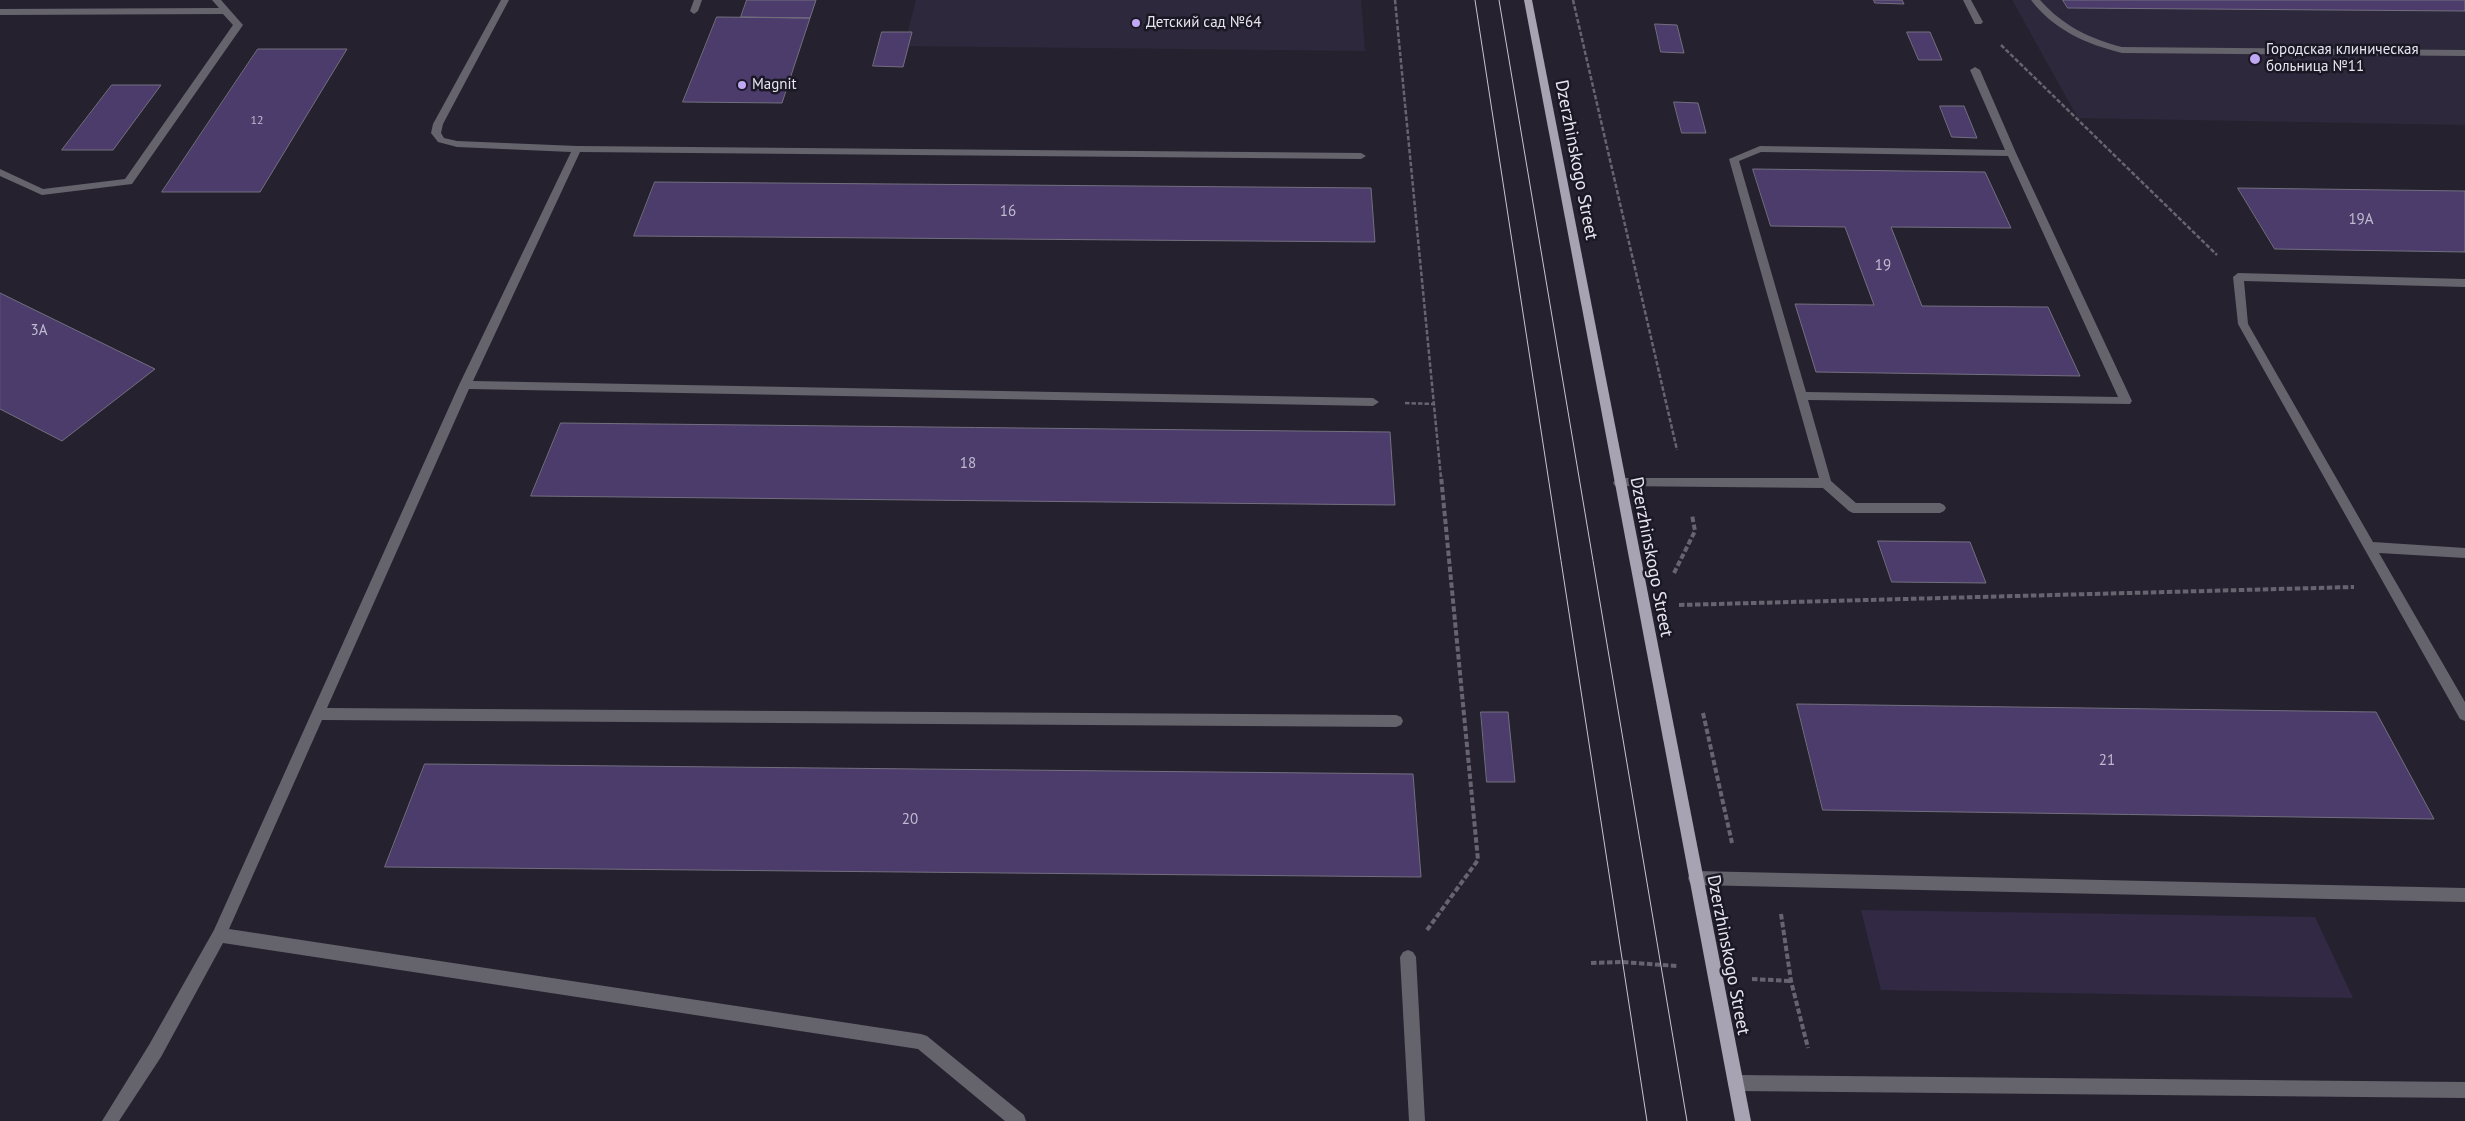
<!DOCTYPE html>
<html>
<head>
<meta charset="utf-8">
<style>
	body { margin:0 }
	canvas { display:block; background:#25212e }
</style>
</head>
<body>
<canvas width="2465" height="1121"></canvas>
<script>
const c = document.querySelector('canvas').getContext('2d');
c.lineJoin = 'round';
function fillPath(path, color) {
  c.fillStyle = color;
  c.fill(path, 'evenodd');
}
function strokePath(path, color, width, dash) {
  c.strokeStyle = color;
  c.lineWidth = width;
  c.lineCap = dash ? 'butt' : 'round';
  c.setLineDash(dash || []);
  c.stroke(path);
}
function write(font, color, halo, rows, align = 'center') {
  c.font = font + ' "PT Sans",sans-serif';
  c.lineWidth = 5;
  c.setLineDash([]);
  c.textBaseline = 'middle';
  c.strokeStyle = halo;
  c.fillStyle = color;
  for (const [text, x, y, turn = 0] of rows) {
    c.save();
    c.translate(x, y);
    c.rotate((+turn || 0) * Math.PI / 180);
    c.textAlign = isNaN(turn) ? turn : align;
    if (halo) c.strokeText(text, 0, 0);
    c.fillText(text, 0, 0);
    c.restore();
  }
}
const built = new Path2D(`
	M916,0H1361L1365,51L904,46Z
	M2012,0H2465V125L2078,118Z`);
const green = new Path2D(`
	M1861,910L2315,917L2353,998L1881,990Z`);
const building = new Path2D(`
	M747,0H816L810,18L741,17Z
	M1874,0H1902L1904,4L1875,3Z
	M2063,0H2465V11L2068,8Z
	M717,17L810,18L782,103L683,102Z
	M1655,24L1677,25L1684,53L1661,52Z
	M882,32H912L903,67L873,66Z
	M1907,32H1930L1942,60H1919Z
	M258,49H347L260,192H162Z
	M112,85H161L113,150H62Z
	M1674,102L1698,103L1706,133H1682Z
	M1940,106H1964L1977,138L1952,137Z
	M1753,169L1985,172L2011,228L1891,227L1922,306L2048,307L2080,376L1816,372L1795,304L1874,305L1845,227L1771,226Z
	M655,182L1371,188L1375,242L634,236Z
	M2238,188L2465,191V252L2275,249Z
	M0,293L155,369L62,441L0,409Z
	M561,423L1390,432L1395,505L531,496Z
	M1878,541L1970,542L1986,583L1892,582Z
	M1797,704L2376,712L2434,819L1823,810Z
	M1481,712H1508L1515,782H1487Z
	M425,764L1413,774L1421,877L385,867Z`);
const pathFar1 = new Path2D(`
	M1395,0L1441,478
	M1573,0L1677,450
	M2001,45L2217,255
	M1405,403L1434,404`);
const path = new Path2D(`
	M1674,573L1695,531L1692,515
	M1679,605L2354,587
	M1703,713L1732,843
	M1781,914L1791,981L1808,1048
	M1427,930L1478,860L1441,476
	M1591,963L1622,962L1677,966
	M1752,979L1791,981`);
const minor = new Path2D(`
	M212,0H221L243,25L132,184L42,195L0,176V169L43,189L125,179L233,25L223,14L0,15V9L219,8Z
	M501,0H509L443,124L441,133L444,138L457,141L577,146L1361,153L1366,156L1361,159L580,152L473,381L1373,398L1379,402L1373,406L469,389L327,708L1396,715L1401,717L1403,721L1401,725L1396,727L322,720L229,929L921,1034L927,1036L1024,1115L1026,1121H1005L918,1049L223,943L161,1057L119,1121H102L149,1045L214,930L459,385L571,152L457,147L438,142L431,133L433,124Z
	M694,0H702L698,11L694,14L690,11Z
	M1963,0H1971L1983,22L1981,24H1975Z
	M2031,0H2040C2062,25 2090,39 2122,47L2465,50V56L2122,53C2086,44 2054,30 2031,0Z
	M1975,67L1980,70L2016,153L2132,401L2130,404L1808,400L1831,481L1856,503H1940L1944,505L1946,508L1944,511L1940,513H1853L1849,511L1823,488L1615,486L1613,483L1615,480L1619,478H1819L1729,159L1760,146L2005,150L1970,70ZM1761,152L2008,156L2118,397L1806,392L1739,161Z
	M2238,273L2465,279V287L2244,281L2248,324L2373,542L2465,548V558L2379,553L2465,702V721L2460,719L2238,324L2233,277Z
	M1695,871L2465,888V902L1695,885L1690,883L1688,878L1690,873Z
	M1408,950L1413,952L1416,957L1425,1121H1409L1400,957L1403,952Z
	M1736,1075L2465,1082V1098L1736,1091L1730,1089L1728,1083L1730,1077Z`);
const major = new Path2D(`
	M1524,0H1532L1751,1121H1735Z`);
const tram = new Path2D(`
	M1475,0L1647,1121
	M1499,0L1687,1121`);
const markers = [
	[1136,23,5,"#c0a8f4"],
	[2255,59,6,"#c0a8f4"],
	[742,85,5,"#c0a8f4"]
];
const farNumbernames = [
	["12",257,121]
];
const farPoinames = [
	["Детский сад №64",1146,23],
	["Городская клиническая",2266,50],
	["больница №11",2266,67],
	["Magnit",752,85]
];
const numberNames = [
	["16",1008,212],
	["19А",2361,220],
	["19",1883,266],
	["3А",39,331],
	["18",968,464],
	["21",2107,761],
	["20",910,820]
];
const streetNames = [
	["Dzerzhinskogo Street",1576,160,79],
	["Dzerzhinskogo Street",1651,557,79],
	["Dzerzhinskogo Street",1728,955,79]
];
fillPath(built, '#2d283b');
fillPath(green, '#322945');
fillPath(building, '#4c3c6c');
strokePath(building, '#736f7f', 1);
strokePath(pathFar1, '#67636f', 2.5, [4.5, 2]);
strokePath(path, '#67636f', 4, [5.5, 2.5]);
fillPath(minor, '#65636b');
fillPath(major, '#a7a3b2');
strokePath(tram, '#c7c5ce', 1);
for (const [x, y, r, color] of markers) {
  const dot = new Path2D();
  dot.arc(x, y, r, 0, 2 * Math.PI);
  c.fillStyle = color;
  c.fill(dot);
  strokePath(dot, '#1b1825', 2);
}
write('12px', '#c0bbce', null, farNumbernames);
write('15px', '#e7e5ee', '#1b1825', farPoinames, 'left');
write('15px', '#c0bbce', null, numberNames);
write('18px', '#e7e5ee', '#1b1825', streetNames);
</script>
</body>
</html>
